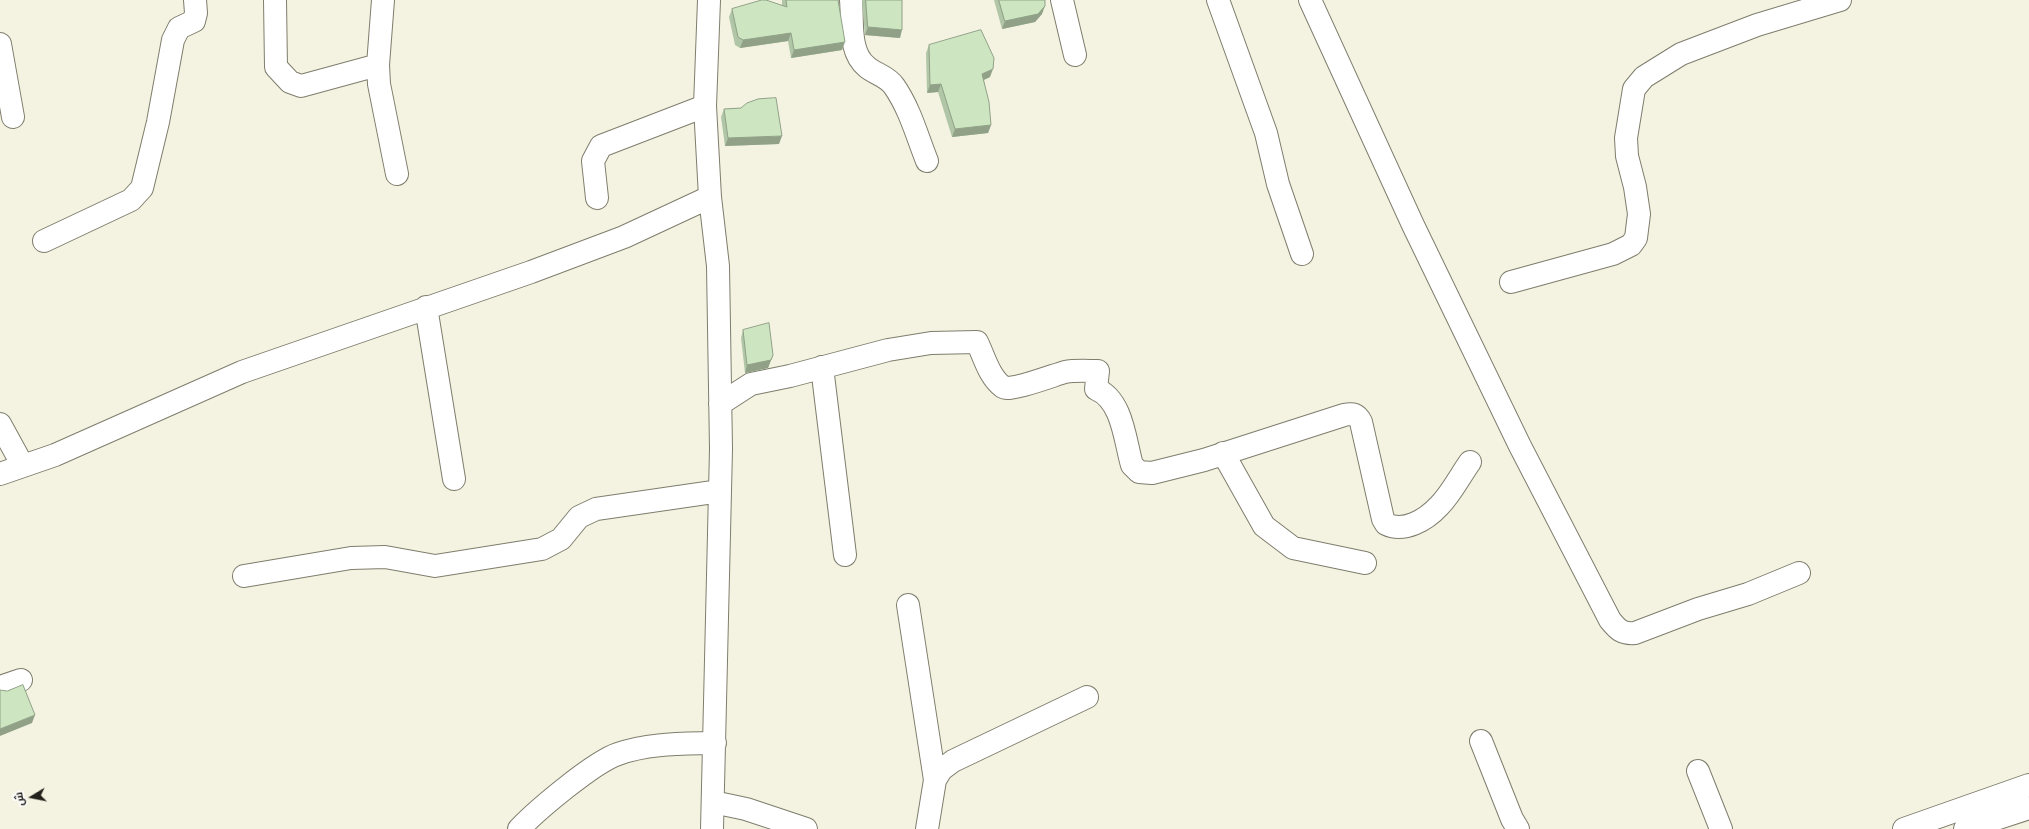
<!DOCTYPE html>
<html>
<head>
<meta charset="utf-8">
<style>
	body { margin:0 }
	#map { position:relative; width:2029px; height:829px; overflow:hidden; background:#f4f3e1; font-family:"Varela Round",Cairo,sans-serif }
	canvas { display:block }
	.north { position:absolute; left:12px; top:777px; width:40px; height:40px; -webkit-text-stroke:3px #fff; paint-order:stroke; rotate:260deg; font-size:11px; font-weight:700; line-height:16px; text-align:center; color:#22211b }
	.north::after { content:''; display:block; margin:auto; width:14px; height:18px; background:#22211b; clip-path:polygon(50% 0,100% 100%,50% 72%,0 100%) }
</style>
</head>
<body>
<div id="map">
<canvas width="2029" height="829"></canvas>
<div class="north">ش</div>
</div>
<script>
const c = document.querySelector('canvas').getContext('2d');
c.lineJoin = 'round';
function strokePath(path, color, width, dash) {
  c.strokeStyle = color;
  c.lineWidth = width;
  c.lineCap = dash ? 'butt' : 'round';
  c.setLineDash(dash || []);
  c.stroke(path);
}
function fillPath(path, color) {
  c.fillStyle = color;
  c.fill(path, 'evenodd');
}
const minor = new Path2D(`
	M275,0L276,67L290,82L301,86L378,65
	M383,0L378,65L379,84L397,174
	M709,0L705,106L710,197L718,266L721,449L712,829
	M851,0C853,21 848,52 867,67C875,74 887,76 894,86C910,109 917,136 927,161
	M1062,0L1075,55
	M1218,0L1266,133L1278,184L1302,254
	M1310,0L1413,225L1520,446L1610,620C1618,630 1622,634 1635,633L1698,609L1748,594L1799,573
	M0,44L13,117
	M597,198L593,161L601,146L705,106
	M44,241L131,200L142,188L158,122L173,40L179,28L194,21L196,13L195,0
	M1511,282L1613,254L1631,245L1636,238L1639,214L1635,187L1627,156L1626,138L1634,89L1644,77L1681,54L1757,25L1840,0
	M426,307L454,479
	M822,367L845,555
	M720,404L751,384L790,376L888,350L931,343L977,342C984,356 989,377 1003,387C1010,392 1054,375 1065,372C1075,370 1088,371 1098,371L1096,389C1123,400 1125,442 1132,465L1139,472L1152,473L1204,460L1344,415C1353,413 1357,414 1361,422L1383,519L1386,524C1404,533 1426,520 1439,506C1451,494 1460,476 1470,462
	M0,424L23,466
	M1223,453L1264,526L1293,548L1365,563
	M0,474L55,455L242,372L531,272L624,237L710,197
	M244,576L351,558L385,557L435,566L542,549L561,539L579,517L596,509L720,491
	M908,605L935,780
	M0,687L21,680
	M1481,741L1512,819L1518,829
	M1698,771L1721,829
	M713,802L746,809L806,829
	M519,829C537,810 594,762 618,754C649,743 682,744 715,743
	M927,829L935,780L941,770L953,761L1087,697`);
const major = new Path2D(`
	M1904,829L2029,785
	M1965,829L2029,808`);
const wall = new Path2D(`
	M782,0H838L842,50L791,58L788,41L740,48L735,45L729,17L732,9L782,5Z
	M862,0H902L900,38L865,35Z
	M994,0H1045L1042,14L1035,22L1002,29Z
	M929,45L990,77L984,80L991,125L988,133L952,137L938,92L927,93L926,53Z
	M741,108L779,144L725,146L721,117L724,109Z
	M743,330L773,355L768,368L745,373L741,338Z`);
const shadedWall = new Path2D(`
	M1045,6L1042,14L1035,22L1002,29L1005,21Z
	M868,27L902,30L900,38L865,35Z
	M791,33L788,41L740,48L743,40Z
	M845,42L842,50L791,58L794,50Z
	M993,69L990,77L979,82L982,74Z
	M941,84L938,92L927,93L930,85Z
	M991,125L988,133L952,137L955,129Z
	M782,136L779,144L725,146L728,138Z
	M773,355L768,368L745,373L747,365Z
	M35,715L32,723L0,736V729Z`);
const building = new Path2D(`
	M762,0H766L787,7L786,0H838L845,42L794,50L791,33L743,40L738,37L732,9Z
	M866,0H902V30L868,27Z
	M999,0H1045V6L1038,14L1005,21Z
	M981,30L994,58L993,69L982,74L989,102L991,125L955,129L941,84L930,85L929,45Z
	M776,98L782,136L728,138L724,109L741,108L747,103L758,99Z
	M769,323L773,355L771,360L747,365L743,330Z
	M23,685L35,715L0,729V690L7,691Z`);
strokePath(minor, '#7f7d6d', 24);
strokePath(major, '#7f7d6d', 24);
strokePath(minor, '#fff', 22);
strokePath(major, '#fff', 22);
fillPath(wall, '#b0c6a6');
fillPath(shadedWall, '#90a187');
fillPath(building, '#cde6c1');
strokePath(building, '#90a187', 1);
</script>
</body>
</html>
